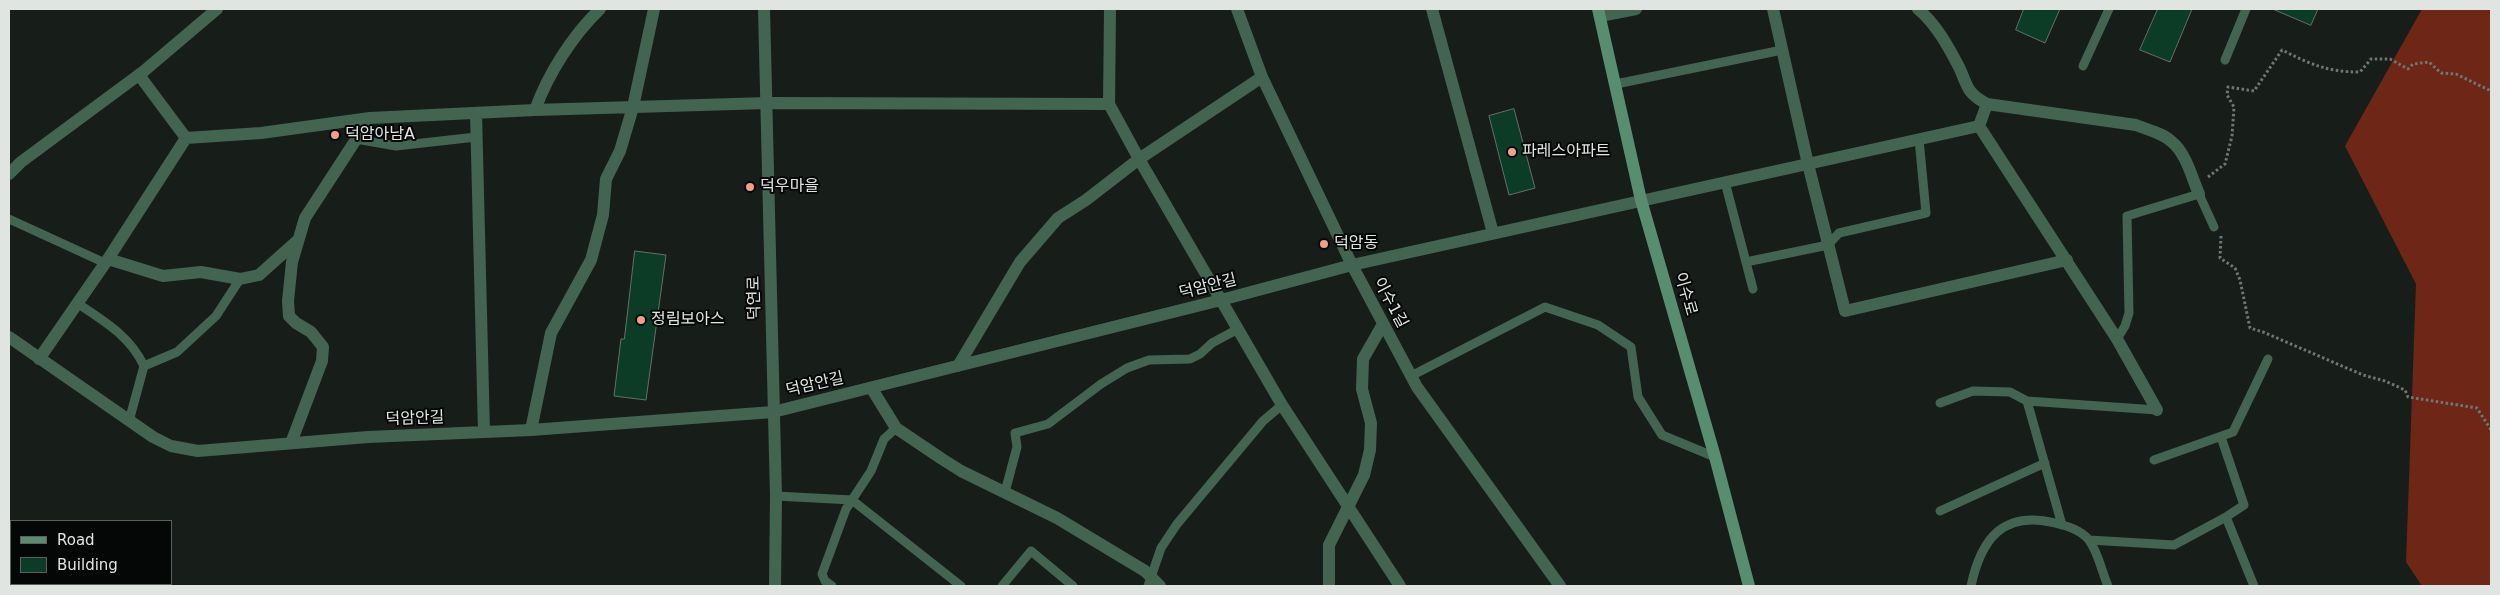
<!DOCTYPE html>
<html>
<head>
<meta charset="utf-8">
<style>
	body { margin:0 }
	#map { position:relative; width:2500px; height:595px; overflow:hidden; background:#171e19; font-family:"DejaVu Sans",sans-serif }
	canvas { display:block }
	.frame { position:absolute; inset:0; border:10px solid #e0e5e2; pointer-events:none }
	.legend { position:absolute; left:10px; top:520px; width:162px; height:65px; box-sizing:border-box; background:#050706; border:1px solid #5d605e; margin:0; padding:6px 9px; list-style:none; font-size:15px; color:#e0e5e2 }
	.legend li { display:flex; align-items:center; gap:10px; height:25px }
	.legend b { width:25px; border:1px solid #5d605e }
</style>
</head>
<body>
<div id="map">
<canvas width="2500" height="595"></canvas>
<div class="frame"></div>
<ul class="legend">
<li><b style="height:6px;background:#598d70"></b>Road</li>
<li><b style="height:14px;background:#0d3c26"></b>Building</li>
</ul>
</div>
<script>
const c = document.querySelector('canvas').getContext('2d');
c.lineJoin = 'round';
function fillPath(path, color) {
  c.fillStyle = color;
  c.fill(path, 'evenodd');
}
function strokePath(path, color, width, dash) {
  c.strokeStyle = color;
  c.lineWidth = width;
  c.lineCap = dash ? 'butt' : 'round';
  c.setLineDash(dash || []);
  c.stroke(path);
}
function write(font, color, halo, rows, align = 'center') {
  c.font = font + ' "DejaVu Sans","Noto Sans KR",sans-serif';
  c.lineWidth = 4;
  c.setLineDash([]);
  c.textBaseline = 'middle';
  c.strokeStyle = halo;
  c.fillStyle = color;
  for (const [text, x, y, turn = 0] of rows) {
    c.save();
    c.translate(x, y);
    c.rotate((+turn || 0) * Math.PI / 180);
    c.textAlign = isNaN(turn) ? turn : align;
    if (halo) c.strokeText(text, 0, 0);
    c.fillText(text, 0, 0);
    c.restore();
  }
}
const forest = new Path2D(`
	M2422,9H2491V586H2422L2406,562L2416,284L2345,146Z`);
const building = new Path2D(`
	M2024,9H2060L2045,43L2016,30Z
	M2158,9H2192L2170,62L2140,50Z
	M2273,9H2318L2311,25Z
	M1514,109L1535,188L1509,195L1489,116Z
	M635,251L666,255L646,400L614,396L621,339H624Z`);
const path = new Path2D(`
	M2208,177L2225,164L2232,136L2234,107L2227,95L2228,87L2254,91L2282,50C2310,64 2327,72 2360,72L2371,59H2390L2408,69L2413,64L2429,62L2441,73L2456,74L2491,91
	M2221,236L2220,258L2235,268L2240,280L2250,328L2263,332L2363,375L2385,381L2405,390L2408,397L2477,408L2491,430`);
const service = new Path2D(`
	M2225,60L2246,9
	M2083,66L2109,9
	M1616,84L1782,50
	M356,139L396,146L476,137
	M1725,182L1753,289
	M9,219L105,263
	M1746,262L1828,245L1839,233L1926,213L1919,139
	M77,303C104,321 130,336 144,366L129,421
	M2117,339L2125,326L2129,313L2127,216L2199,194L2214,227
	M144,366L177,352L216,316L240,279
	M1411,376L1545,307L1598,325L1631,347L1638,397L1662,435L1715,457
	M1940,403L1973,391L2010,392L2027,401
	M2221,437L2244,505L2226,517
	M2154,460L2233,432L2268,359
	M1005,492L1017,447L1015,433L1048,424L1101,384L1127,368L1149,360L1190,359L1200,354L1212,343L1238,329
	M776,496L852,500L961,586
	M1940,511L2045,463
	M2062,525L2027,401L2157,410
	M2089,540L2174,545L2226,517L2254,586
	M832,586L825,581L822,574L846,509L871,471L884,439L896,428
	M1002,586L1031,551L1073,586
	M1148,586L1161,548L1177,524L1263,421L1282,405
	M1971,586C1981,539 2003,510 2055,523C2067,526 2081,530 2089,540C2098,552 2102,572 2108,586`);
const minor = new Path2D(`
	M1110,9L1109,104L1139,159L1282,405L1400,586
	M1237,9L1262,77L1352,265L1417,387L1560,586
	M1432,9L1493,233
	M1773,9L1808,164L1845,311L2067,260
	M1918,9C1936,24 1948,46 1959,67C1968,86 1966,93 1987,104L1979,126
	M1600,16L1636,9
	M139,75L186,138L261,133L370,118L535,110L767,103L1109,104
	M1987,104L2136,125C2148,130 2163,133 2172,142C2186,153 2192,178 2199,194
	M535,110C548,74 572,36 600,9
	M476,113L484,432
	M108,259L163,276L201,272L240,279L259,275L297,241
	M9,337L153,437L171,446L198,451L368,437L531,430L773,412L1221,300L1352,265L1979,126L2117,339L2157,410
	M39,359L108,259L186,138
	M958,366L1020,262L1058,218L1086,200L1139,159L1262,77
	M872,389L896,428L942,459L961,471L1057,518L1145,571L1160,586
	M531,430L551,333L591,260L603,215L606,179L620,151L633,107L654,9
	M291,443L322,361L323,347L311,332L296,323L289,316L288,301L292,262L305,218L370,118
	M1329,586V545L1364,475L1370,450L1371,423L1362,389L1363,359L1383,324`);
const tertiary = new Path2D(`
	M764,9L776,496L775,586
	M9,174L21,162L144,71L217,9`);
const secondary = new Path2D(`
	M1598,9L1641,200L1715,457L1749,586`);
const markers = [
	[335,135,5,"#f49e8a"],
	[1512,152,5,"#f49e8a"],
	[750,187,5,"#f49e8a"],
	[1324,244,5,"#f49e8a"],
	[641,320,5,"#f49e8a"]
];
const poiNames = [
	["덕암아남A",345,135],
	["파레스아파트",1522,152],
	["덕우마을",760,187],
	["덕암동",1334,244],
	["정림보아스",651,320]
];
const streetNames = [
	["덕암안길",1208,287,-14],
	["이수로",1685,294,74],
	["덕연로",755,298,-91],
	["이수1길",1390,303,62],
	["덕암안길",815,385,-13],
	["덕암안길",415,419,-2]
];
fillPath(forest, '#6e2617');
fillPath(building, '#0d3c26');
strokePath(building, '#666f6a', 1);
strokePath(path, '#707772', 3, [2.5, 2.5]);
strokePath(service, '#446452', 9);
strokePath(minor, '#446452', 12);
strokePath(tertiary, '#446452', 12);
strokePath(secondary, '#598d70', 12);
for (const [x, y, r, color] of markers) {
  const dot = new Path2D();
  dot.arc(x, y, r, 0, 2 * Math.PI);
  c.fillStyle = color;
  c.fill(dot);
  strokePath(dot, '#050706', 2);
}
write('16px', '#e0e5e2', '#050706', poiNames, 'left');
write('16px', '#e0e5e2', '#050706', streetNames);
</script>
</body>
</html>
